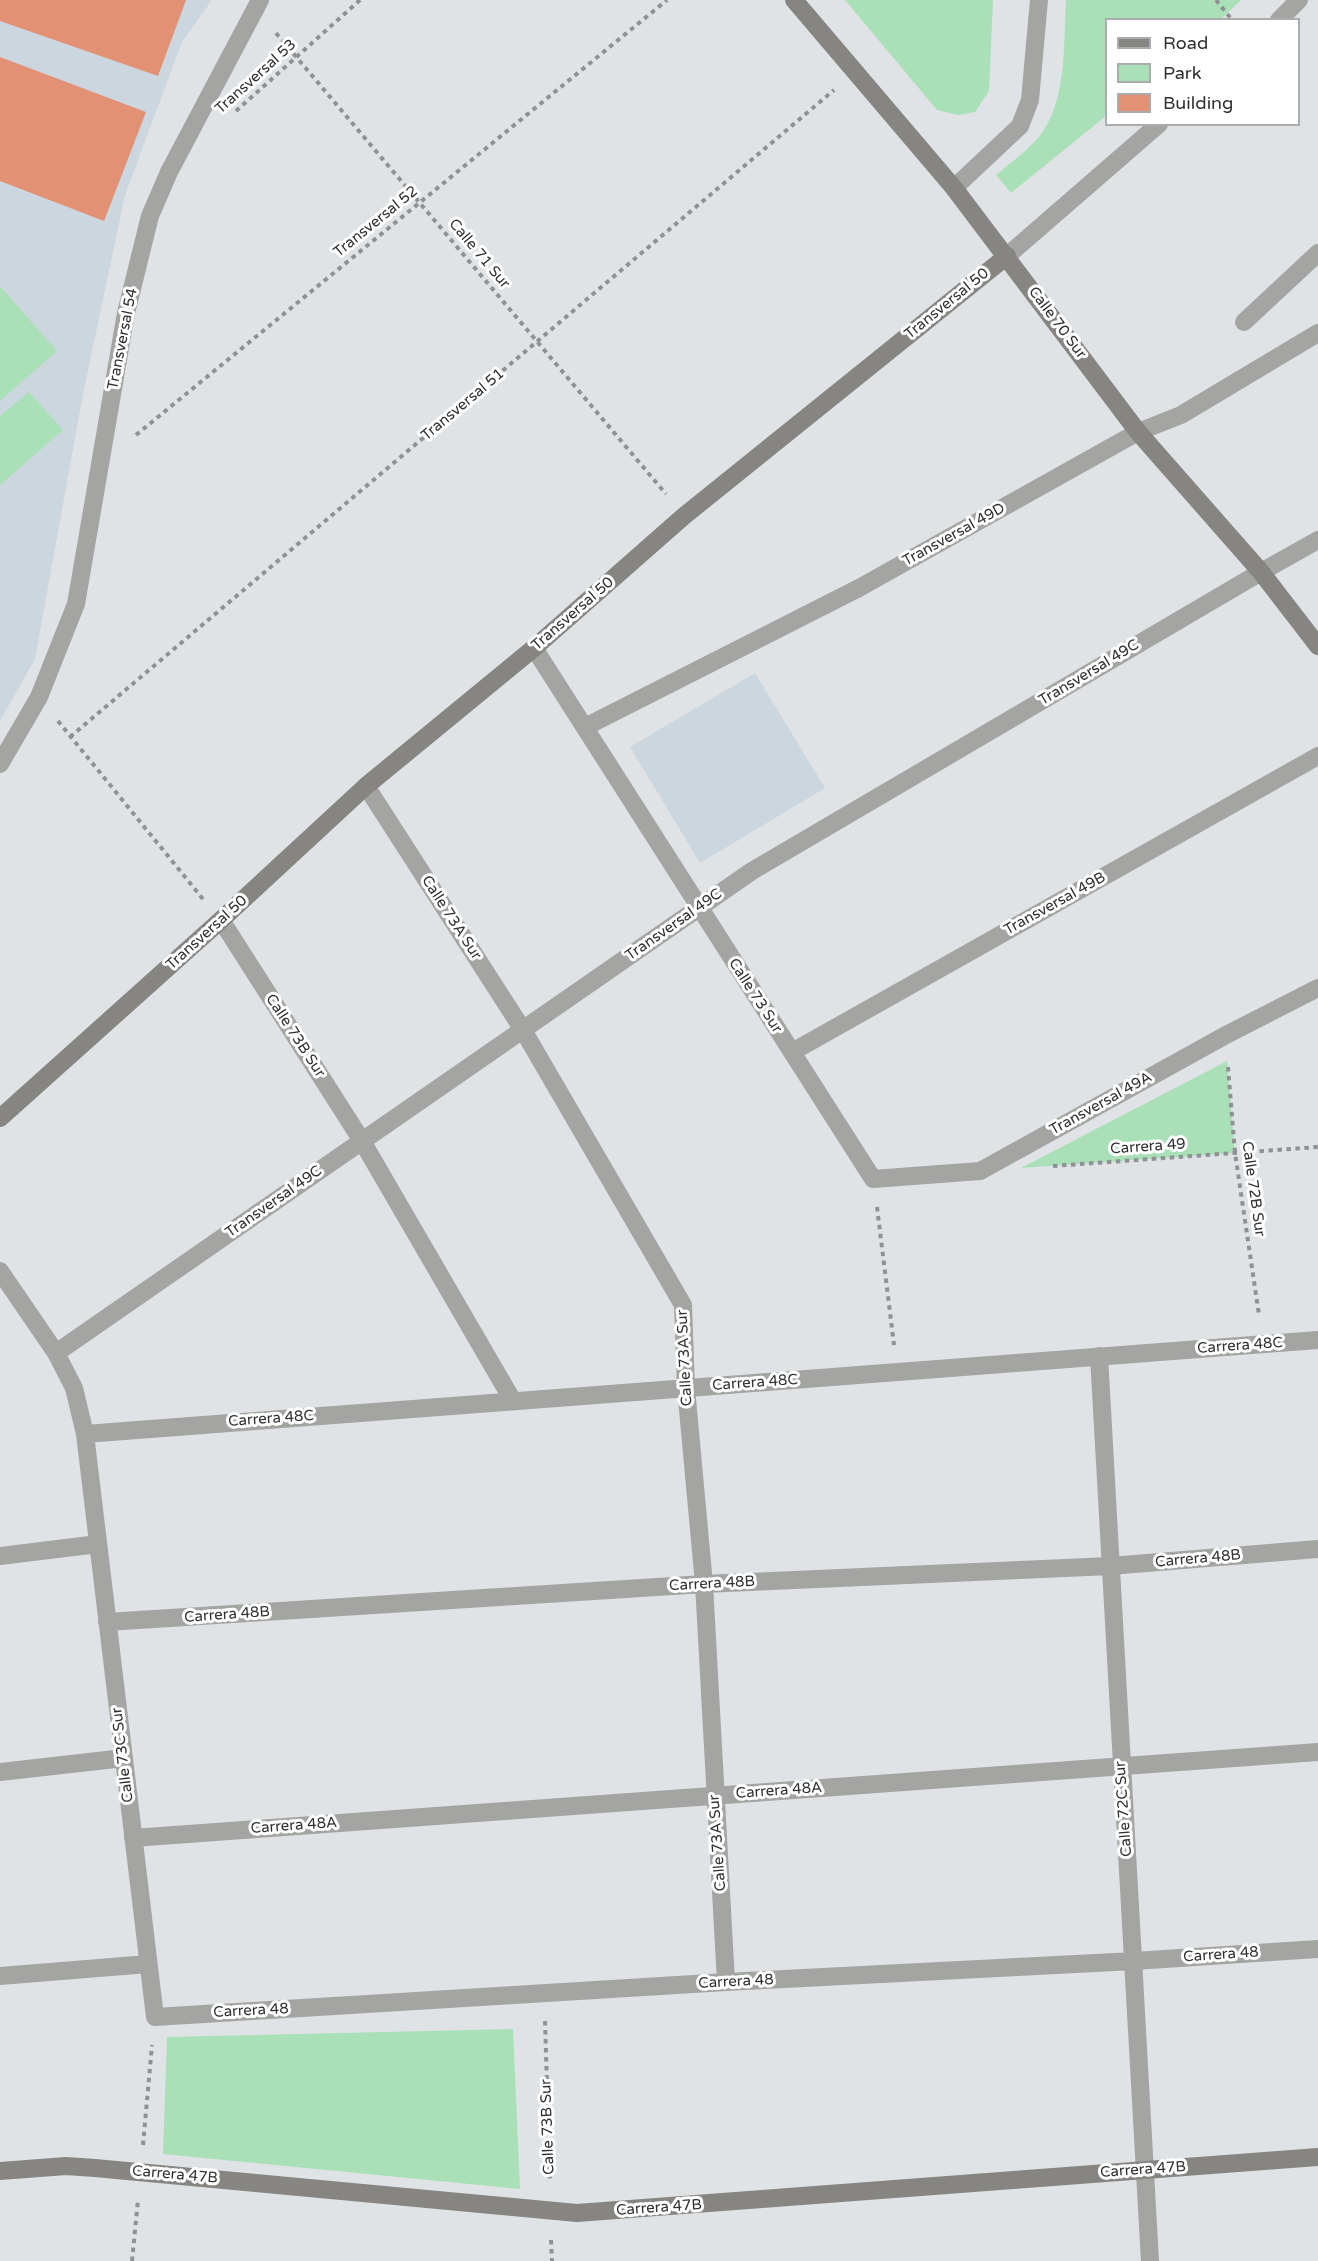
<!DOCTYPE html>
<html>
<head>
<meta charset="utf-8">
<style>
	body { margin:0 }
	#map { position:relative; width:1318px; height:2261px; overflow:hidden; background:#dfe3e6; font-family:"Varela Round",sans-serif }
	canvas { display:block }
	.legend { position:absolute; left:1105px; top:18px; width:195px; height:108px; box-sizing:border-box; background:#fff; border:2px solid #abacad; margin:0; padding:8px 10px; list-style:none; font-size:18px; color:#2e3031 }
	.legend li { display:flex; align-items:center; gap:12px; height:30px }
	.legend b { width:30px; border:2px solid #abacad }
</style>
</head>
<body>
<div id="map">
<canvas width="1318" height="2261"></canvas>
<ul class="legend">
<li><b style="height:8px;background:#868582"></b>Road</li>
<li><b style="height:16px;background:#aae0b8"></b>Park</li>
<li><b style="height:16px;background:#e29175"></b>Building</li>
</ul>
</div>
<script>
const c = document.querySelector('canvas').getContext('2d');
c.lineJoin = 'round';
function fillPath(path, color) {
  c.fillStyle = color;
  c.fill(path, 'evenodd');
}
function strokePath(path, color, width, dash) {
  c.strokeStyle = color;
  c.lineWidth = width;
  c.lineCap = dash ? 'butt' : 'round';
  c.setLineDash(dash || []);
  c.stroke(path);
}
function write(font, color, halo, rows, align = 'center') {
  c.font = font + ' "Varela Round",sans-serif';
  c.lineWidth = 6;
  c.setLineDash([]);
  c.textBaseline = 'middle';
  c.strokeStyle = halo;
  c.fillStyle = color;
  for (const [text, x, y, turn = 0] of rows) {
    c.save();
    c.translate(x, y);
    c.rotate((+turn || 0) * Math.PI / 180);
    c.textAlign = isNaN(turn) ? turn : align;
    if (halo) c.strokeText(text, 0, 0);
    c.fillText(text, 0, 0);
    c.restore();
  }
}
const built = new Path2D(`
	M0,0H212L182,42L125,195L83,394L35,659L0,721Z
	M755,673L825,788L700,863L630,747Z`);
const green = new Path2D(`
	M845,0H993L989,91L975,112L958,115L937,110Z
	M1066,0H1241L1221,19L1106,20V116L1011,193L996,175C1010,163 1026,152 1038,138C1068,102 1063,44 1066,0Z
	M0,286L57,351L0,401Z
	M29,392L63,430L0,485V416Z
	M1227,1061L1235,1153L1021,1168Z
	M513,2029L520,2189L163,2154L167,2037Z`);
const building = new Path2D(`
	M0,0H186L158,76L0,21Z
	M0,57L146,112L104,221L0,181Z`);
const path = new Path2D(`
	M1216,0L1232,20
	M276,33L666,494
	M236,111L360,0
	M136,435L667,0
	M58,721L203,899
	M70,737L834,90
	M1228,1067L1235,1153L1259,1315
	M1053,1166L1318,1147
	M877,1207L894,1345
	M545,2021L550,2182
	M143,2145L152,2045
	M551,2240L552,2261
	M132,2261L138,2200`);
const street = new Path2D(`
	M1279,20L1299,0
	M954,188L1020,126L1030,100L1039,0
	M1007,256L1159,124
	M1244,322L1318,253
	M534,648L873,1179L980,1171L1224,1036L1318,988
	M585,727L859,588L1138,432L1181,415L1318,333
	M0,764L39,697L76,604L126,313L150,216L169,172L260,0
	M366,786L523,1030L683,1305L686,1388L704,1584L726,1982
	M221,920L362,1141L513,1401
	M792,1052L1318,756
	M0,1271L56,1353L74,1388L85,1434L155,2017L726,1982L1134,1961L1318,1949
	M56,1353L752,871L1261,572L1318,540
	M1099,1356L1150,2261
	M85,1434L1318,1340
	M0,1556L98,1544
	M107,1622L704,1584L1110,1566L1318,1549
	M0,1772L124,1758
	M133,1838L1318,1752
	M0,1976L148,1964`);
const secondary = new Path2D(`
	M794,0L954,188L1138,432L1261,572L1318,646
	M0,1118L221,920L366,786L534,648L684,516L1007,256
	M0,2171L66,2166L95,2168L577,2213L1318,2157`);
const streetNames = [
	["Transversal 53",256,77,-42],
	["Transversal 52",376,222,-39],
	["Calle 71 Sur",479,254,50],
	["Transversal 50",947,304,-39],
	["Calle 70 Sur",1057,323,53],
	["Transversal 54",123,339,-79],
	["Transversal 51",463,405,-40],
	["Transversal 49D",954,535,-29],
	["Transversal 50",573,614,-41],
	["Transversal 49C",1089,673,-31],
	["Transversal 49B",1055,904,-29],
	["Calle 73A Sur",451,918,57],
	["Transversal 49C",674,925,-35],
	["Transversal 50",207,933,-42],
	["Calle 73 Sur",755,996,57],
	["Calle 73B Sur",295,1036,57],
	["Transversal 49A",1101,1104,-29],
	["Carrera 49",1148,1147,-4],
	["Calle 72B Sur",1253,1189,82],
	["Transversal 49C",274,1202,-35],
	["Carrera 48C",1240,1346,-4],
	["Calle 73A Sur",685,1358,-93],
	["Carrera 48C",755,1383,-4],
	["Carrera 48C",271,1419,-4],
	["Carrera 48B",1198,1559,-5],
	["Carrera 48B",712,1584,-3],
	["Carrera 48B",227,1615,-4],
	["Calle 73C Sur",123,1755,-97],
	["Carrera 48A",779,1791,-4],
	["Calle 72C Sur",1124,1809,-94],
	["Carrera 48A",294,1826,-4],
	["Calle 73A Sur",718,1843,-94],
	["Carrera 48",1221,1955,-4],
	["Carrera 48",736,1982,-3],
	["Carrera 48",251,2011,-3],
	["Calle 73B Sur",548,2127,-92],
	["Carrera 47B",1143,2170,-4],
	["Carrera 47B",175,2175,5],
	["Carrera 47B",659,2208,-4]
];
fillPath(built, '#ccd6de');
fillPath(green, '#aae0b8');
fillPath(building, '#e29175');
strokePath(path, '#8f9295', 4, [4.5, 4.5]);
strokePath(street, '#a4a4a2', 18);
strokePath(secondary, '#868582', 18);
write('15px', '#2e3031', '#fff', streetNames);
</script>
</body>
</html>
